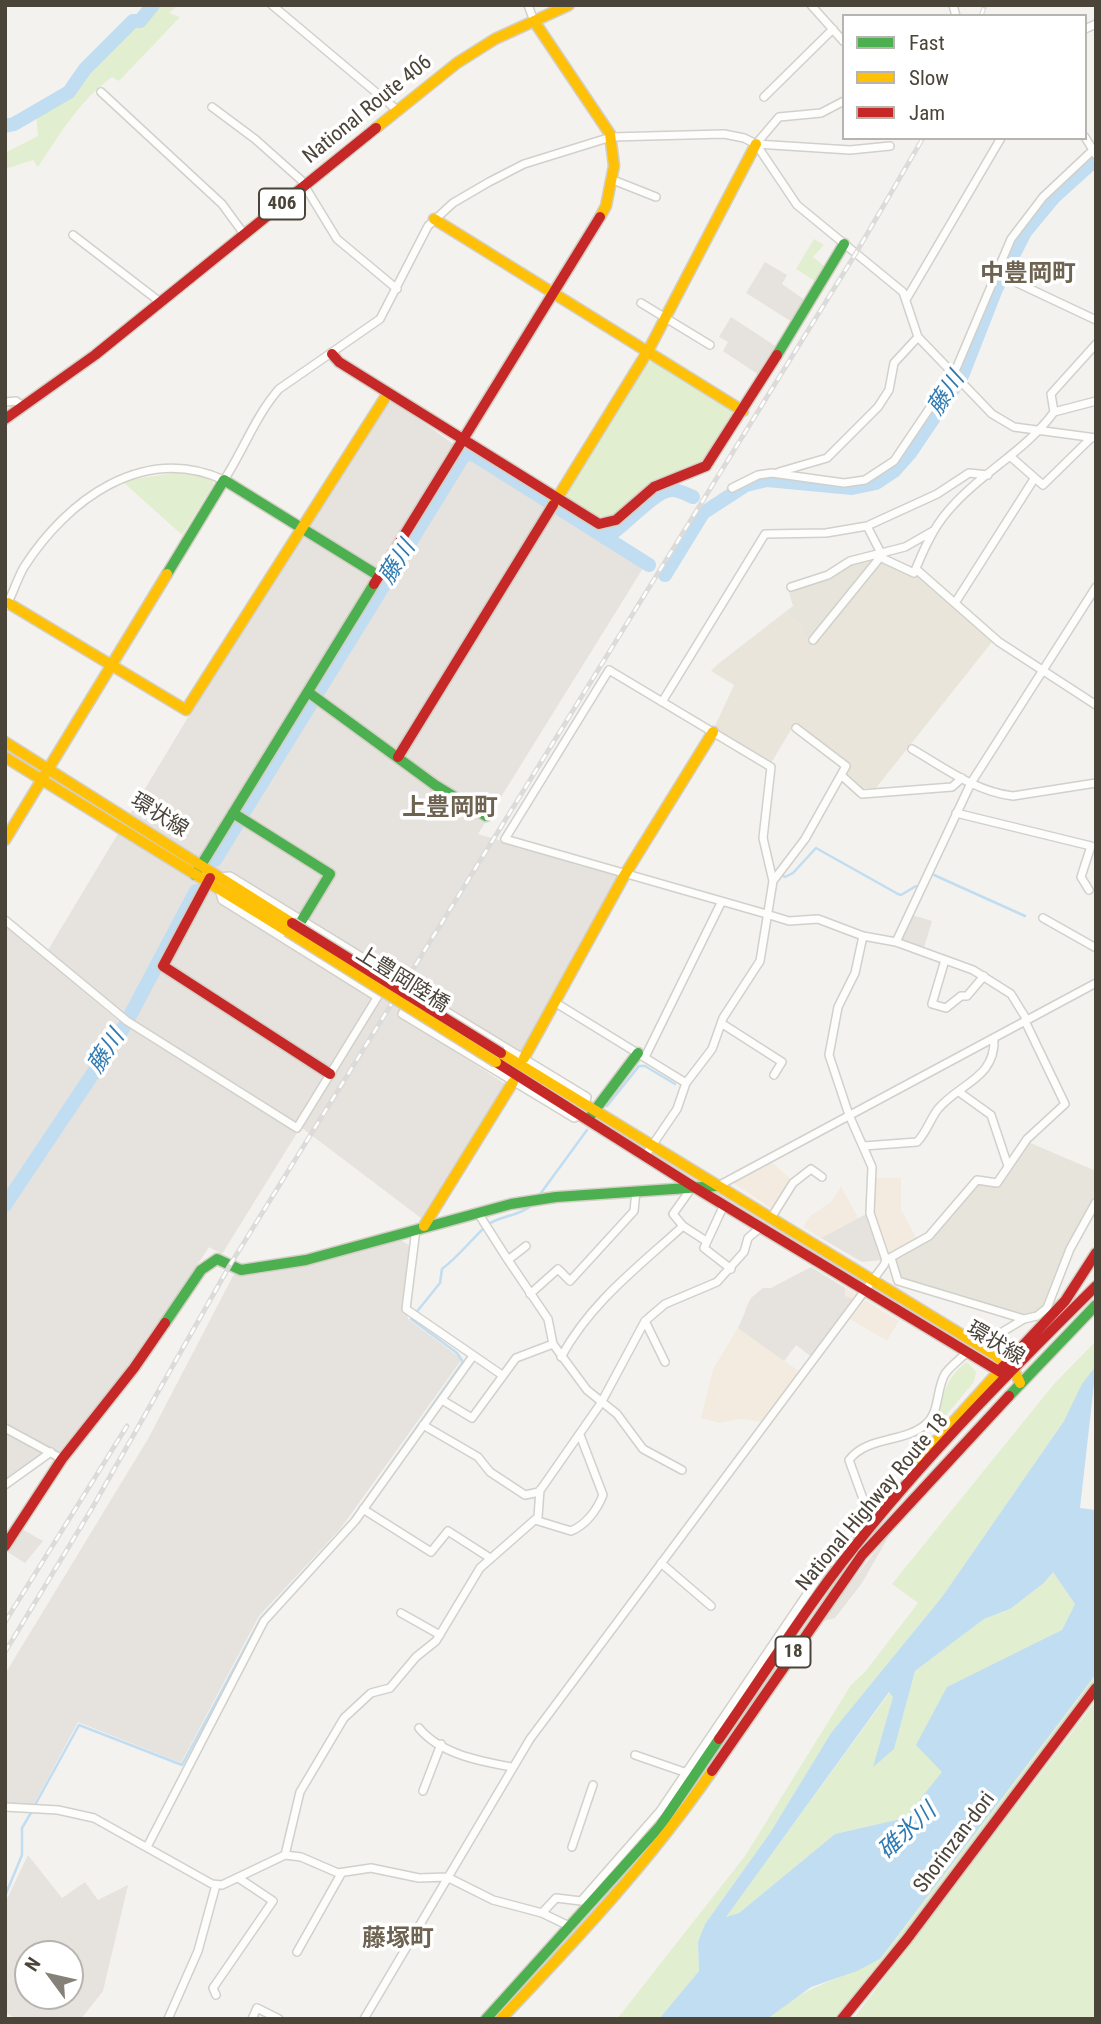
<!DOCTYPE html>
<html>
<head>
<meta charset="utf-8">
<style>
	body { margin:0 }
	#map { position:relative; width:1101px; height:2024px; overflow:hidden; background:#f4f2ee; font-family:"Roboto Condensed",sans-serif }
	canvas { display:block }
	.frame { position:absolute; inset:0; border:7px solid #4b4439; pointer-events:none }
	.legend { position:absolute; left:842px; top:14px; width:245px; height:126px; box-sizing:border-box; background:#fff; border:2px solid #b7b4b0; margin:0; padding:9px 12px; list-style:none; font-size:21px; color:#4b4439 }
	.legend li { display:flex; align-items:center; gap:14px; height:35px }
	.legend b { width:35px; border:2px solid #b7b4b0 }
	.north { position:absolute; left:14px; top:1940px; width:70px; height:70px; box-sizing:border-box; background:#fff; border:2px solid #b7b4b0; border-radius:50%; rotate:303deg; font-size:19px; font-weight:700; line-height:28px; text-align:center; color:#4b4439 }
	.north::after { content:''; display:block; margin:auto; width:24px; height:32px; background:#868178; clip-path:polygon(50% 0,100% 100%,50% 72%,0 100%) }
</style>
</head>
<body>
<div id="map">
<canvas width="1101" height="2024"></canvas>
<div class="frame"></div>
<ul class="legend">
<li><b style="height:9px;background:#4caf50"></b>Fast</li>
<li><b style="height:9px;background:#ffc107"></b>Slow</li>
<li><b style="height:9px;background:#c62828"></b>Jam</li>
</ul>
<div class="north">N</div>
</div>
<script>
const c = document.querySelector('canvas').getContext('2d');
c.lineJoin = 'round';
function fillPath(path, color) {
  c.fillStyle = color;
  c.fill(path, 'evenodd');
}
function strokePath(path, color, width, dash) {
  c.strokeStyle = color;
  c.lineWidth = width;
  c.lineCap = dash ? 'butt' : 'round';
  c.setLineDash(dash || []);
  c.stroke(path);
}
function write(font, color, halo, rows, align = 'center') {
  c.font = font + ' "Roboto Condensed","Noto Sans JP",sans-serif';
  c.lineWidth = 7;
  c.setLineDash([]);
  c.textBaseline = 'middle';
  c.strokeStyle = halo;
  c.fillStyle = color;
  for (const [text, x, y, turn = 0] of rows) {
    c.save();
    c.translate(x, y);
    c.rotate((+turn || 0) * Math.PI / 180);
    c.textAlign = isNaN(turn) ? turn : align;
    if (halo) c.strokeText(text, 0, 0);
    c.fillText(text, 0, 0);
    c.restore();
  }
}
const residential = new Path2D(`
	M875,557L810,641L801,634L802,627L785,612L793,606L788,589L811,585L854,562Z
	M1028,1142L1096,1171V1192L1064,1252L1041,1310L1023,1316L900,1279L894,1257L930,1238L975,1186L979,1183L999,1186Z`);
const commercial = new Path2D(`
	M770,1161L792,1180L772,1209L732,1182Z
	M874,1178H901V1209L918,1241L890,1256L887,1255L872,1212Z
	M841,1186L858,1218L821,1238L803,1227L810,1216L831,1202Z
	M811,1267L859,1296L795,1346L784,1361L802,1373L765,1422L739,1419L720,1423L701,1418L713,1369L745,1316V1307L751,1298L763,1288H771Z
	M865,1300L899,1321L887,1341L850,1319Z`);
const industrial = new Path2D(`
	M392,400L470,456L645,565L478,834L620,876L523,1054L416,987L398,1014L505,1084L421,1218L298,1125L126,1015L48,950L190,714L386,401Z
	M912,915L932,921L924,948L902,939Z
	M5,924L40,949L63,974L121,1023L297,1133L222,1254L209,1247L138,1355L58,1453L38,1460L5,1481Z
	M397,1238L412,1247L403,1307L409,1320L462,1359L341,1528L259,1616L181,1763L78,1722L33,1806L5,1804V1674L148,1439L234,1274H260L311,1263Z
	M28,1855L62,1898L85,1882L98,1900L128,1885L103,1991L81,2019H16L5,2012V1903ZM70,1954V1996H28V1954Z`);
const education = new Path2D(`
	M884,562L915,577L917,574L920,575L992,642L876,788H859L846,775L851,767L794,725L771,763L714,728L734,685L711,671L718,664L785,612L802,627L801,634L814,643L878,563Z`);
const green = new Path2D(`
	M153,5H178L169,13L180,17L119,81L112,77C79,101 60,134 38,167L33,160L5,169V153L38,136L36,112L69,92L85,69L133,21H141Z
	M814,239L824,245L813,257L824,266L815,281L796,269Z
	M654,361L731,410L733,417L703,461L651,483L613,516L594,517L568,500L566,492L647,363Z
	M181,472L204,474L213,480V485L182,535L122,481Z
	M1096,1341V1366L1064,1421L942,1597L831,1733L770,1833L705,1924L698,1942L699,1971L659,2019H617L745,1856L851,1685L865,1672L918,1603L892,1584L1054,1384Z
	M967,1362L976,1372L974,1382L937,1426L933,1423C943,1399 944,1378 967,1362Z
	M1053,1572L1075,1604L1062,1630L1035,1644L940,1776L905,1818L835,1834L739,1913L725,1918L890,1692L893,1697L874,1765L894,1748L915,1671L984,1619L1010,1609L1044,1583Z
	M1096,1674V1679L883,1961L835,2019H767C804,1985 839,1981 880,1959Z
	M1096,1701V2019H853Z`);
const parking = new Path2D(`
	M765,262L787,275L782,284L805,300L792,322L746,293Z
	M731,317L777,347L759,375L723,351L728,342L719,337Z
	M453,802L483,821L421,919L402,904L448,832L439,826Z
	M868,1213L882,1260L862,1262L821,1238Z
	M811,1267L845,1288V1296L856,1300L813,1358L796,1345L784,1361L738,1328L751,1298L763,1288H771Z
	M69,1318L123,1356L109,1377L56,1335Z
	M894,1527L862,1583L835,1618L820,1622Z
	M20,1528L43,1541L25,1563L6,1551Z`);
const water = new Path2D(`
	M1096,1366L1080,1508L1096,1510V1674L880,1959L857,1971L811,1987L767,2019H659L699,1971L698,1942L705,1924L770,1833L831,1733L942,1597L1064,1421L1082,1384ZM1053,1572L1075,1604L1062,1630L947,1687L916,1745L942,1772L905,1818L835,1834L739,1913L726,1917L889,1692L893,1697L873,1767L894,1749L915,1671L984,1619L1010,1609L1044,1583Z`);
const stream = new Path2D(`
	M781,875L785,877L793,873L816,848L898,894L901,895L916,886
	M934,875L1025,916
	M607,1106L639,1066H645L675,1084
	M538,1197L587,1130
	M350,1522L463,1362L457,1353L411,1319L440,1283L442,1269C459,1256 471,1240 486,1226C496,1216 519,1217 532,1205
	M35,1805L79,1725L182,1765L261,1618L331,1542
	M5,1896L22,1855V1828L32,1811`);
const river = new Path2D(`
	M5,126L14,124L69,92L85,69L133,21H140L153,5
	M605,538C624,528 654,490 672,490C679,490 686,494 693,497
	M665,575L703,513L746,485L767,480L852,488L876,483L894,471L910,453L962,376L996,289L1025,232L1054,197L1096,159
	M244,812L464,455L473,454L649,565
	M215,860L237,824
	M5,1205L124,1027L196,891`);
const street = new Path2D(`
	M272,5L397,110
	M528,5L534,21
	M811,5L844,42
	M953,5L956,16
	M1085,29L1096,24
	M101,92L222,204L244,234
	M764,97L833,29
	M212,107L255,139L301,180L337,239L397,289
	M1085,137L1096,155
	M756,144L850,150L890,146
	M756,144L779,117L821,113L844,101
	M613,180L656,197
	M73,235L160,302
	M1009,279L1096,320
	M907,298L1001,138
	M641,303L710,345
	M5,402L16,401L24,407
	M1054,412L1096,401
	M1011,457L1043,485L1091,438
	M779,472L827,458L878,407L889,390L894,363L918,337
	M732,488L758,475L772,473L844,483L865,480L894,461L956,369L1011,239L1043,197L1093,150
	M867,526L884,559L914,573C923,551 933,528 948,511C980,473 1025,452 1054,412L1051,394L1096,344
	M916,569L999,642L1096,705
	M791,587L828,575L850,561L905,547L933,531
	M955,603L1034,479
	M6,606C13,594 17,579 24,567C67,500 143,443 224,480C243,451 256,415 279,389L380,319L428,226L453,203L489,182L524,164L611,137L724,134L744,138L756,144L797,205L903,292L918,337L992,414L1014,427L1096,438
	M813,640L882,555
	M662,702L765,534L826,533L867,526L937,494L969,473L988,475
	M912,749C943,767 976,792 1013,796L1096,783
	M841,775L862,794L952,787L962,778
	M956,813L1091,846L1081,877L1089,890
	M773,881L805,839L846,766L796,728
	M219,889L222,900L377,997
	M1043,918L1096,948
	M5,920L127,1021L297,1128L391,975L230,876L219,877
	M896,942L971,783L1096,587
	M945,960L932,1004L946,1008L961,996H967L984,976
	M556,1003L686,1083
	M721,1023L782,1062L774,1075
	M645,1057L721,903
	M959,1092L991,1115L1008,1166
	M580,1116L574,1118L402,1014L416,993L587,1097L585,1104
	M864,1146L917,1142C927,1132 930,1119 938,1109C960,1083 996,1078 994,1038
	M645,1156L677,1109L686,1083L712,1049L723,1018L760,961L773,881L763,838L771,767L609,670L505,839L763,913L789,921L818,919L863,936L896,942L973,970L1011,994L1027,1020
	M718,1186L1096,983
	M684,1187L688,1193L673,1214L683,1226L706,1241
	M724,1205L704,1248L731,1269
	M478,1213L508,1260
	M771,1218L793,1183L811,1169L822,1177
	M416,1229L406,1309L502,1375
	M526,1246L508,1260L548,1319L553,1344L587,1390L617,1414L643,1449L682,1470
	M891,1258L898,1281L1024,1319
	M886,1260L929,1236L977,1180L997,1183L1027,1139L1065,1104L1025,1021
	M530,1294L558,1269L570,1281L634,1211L636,1191
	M645,1321L665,1362
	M983,1348L987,1341L1024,1319L1037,1316L1047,1308L1070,1249L1096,1202
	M561,1357C591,1302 637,1268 683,1226
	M442,1400L472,1418L516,1358L553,1344
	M423,1425L478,1457L490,1472L525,1495L539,1492L601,1403L645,1321L665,1304L717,1282L744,1252L748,1238L761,1227
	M5,1428L62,1459
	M5,1485L51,1452
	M363,1509L431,1552L448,1531L490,1558
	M883,1512L866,1507L849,1460C867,1436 905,1443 926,1424C940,1412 936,1389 945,1374C951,1365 961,1359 968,1351
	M535,1520L571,1531C586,1525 597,1510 603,1495L580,1435
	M661,1563L711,1606
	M401,1613L440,1635
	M419,1728C440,1754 480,1761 511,1767
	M635,1755L687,1773
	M423,1791L441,1744
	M5,1807L58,1810L94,1818L212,1884L222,1885L285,1855L301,1857L338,1873L371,1868L419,1878L447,1877L493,1900L542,1913L571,1927
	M147,1847L264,1621L355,1521L473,1356
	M572,1847L593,1785
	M285,1855L300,1792L344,1718L371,1693L390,1688L416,1657L436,1641L480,1568L538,1517L540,1490
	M542,1913L556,1898L581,1901L660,1811L866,1507
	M297,1952L341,1874
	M216,1995L213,1988L273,1901L240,1879
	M168,2019L198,1951L216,1885
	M252,2019L257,2008L279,2019
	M364,2019L530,1739L884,1265L886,1260L870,1213L872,1167L849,1115L829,1055L838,1007L855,973L863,936`);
const fast = new Path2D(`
	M777,355L844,244
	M167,574L224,480L379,576
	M308,692L435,785L486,816
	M233,813L330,874L302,920
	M195,875L374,584
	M592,1114L638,1053
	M165,1323L201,1270L217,1259L241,1270L306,1260L511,1204L556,1197L717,1186
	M1009,1396L1096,1305
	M486,2019L660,1826L719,1739`);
const slow = new Path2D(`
	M534,21L610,134L614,166L606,206L600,217
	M376,128L457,63L495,39L569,5
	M434,219L743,411
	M553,505L648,351L756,144
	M8,603L186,710L388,393
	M5,742L292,923
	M5,757L287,931
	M5,840L167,574
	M501,1053L995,1355L1014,1370L1020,1383
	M524,1058L624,876L713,732
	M424,1226L513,1082
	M920,1459L999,1371
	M501,2019C576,1940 650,1861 712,1771`);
const jam = new Path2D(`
	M332,354L339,362L599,524L616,520L654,487L706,466L777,355
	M5,419L95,355L376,128
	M374,584L600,217
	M398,757L553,505
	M210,878L163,966L330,1074
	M496,1062L694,1187L1002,1373
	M999,1371L1065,1301L1096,1253
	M5,1546L62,1459L134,1368L165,1323
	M719,1739C755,1687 790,1633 828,1581C907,1475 1002,1379 1096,1286
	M712,1771L862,1555L1009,1396
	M842,2019L907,1939L1096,1688`);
const rail = new Path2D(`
	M981,16L985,5
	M5,1622L127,1426
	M5,1652L91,1510L230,1265L856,253L923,138`);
const slowBridge = new Path2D(`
	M287,931L496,1062`);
const jamBridge = new Path2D(`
	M292,923L501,1053`);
const shields = [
	[282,204,46],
	[793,1652,35]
];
const shieldNames = [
	["406",282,204],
	["18",793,1652]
];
const streetNames = [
	["National Route 406",368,110,-39],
	["環状線",159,816,32],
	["上豊岡陸橋",402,980,32],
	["環状線",995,1344,31],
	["National Highway Route 18",873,1503,-50],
	["Shorinzan-dori",955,1843,-53]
];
const waterNames = [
	["藤川",947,394,-57],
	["藤川",398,563,-58],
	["藤川",107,1052,-57],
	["碓氷川",908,1832,-43]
];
const quarterNames = [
	["中豊岡町",1028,275],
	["上豊岡町",450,809],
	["藤塚町",398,1940]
];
fillPath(residential, '#e7e4dc');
fillPath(commercial, '#f3ebdf');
fillPath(industrial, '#e6e2de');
fillPath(education, '#eae5da');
fillPath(green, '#e1eecf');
fillPath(parking, '#e6e3df');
fillPath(water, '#c0ddf1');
strokePath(stream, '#c0ddf1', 2.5);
strokePath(river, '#c0ddf1', 14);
strokePath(street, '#d2d0cb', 10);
strokePath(fast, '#d3cfc5', 13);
strokePath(slow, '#d3cfc5', 13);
strokePath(jam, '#d3cfc5', 13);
strokePath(street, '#fdfdfc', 7);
strokePath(fast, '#4caf50', 10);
strokePath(slow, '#ffc107', 10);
strokePath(jam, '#c62828', 10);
strokePath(rail, '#dbdbda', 5);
strokePath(rail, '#fff', 2.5, [8]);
strokePath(slowBridge, '#d3cfc5', 13, []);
strokePath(jamBridge, '#d3cfc5', 13, []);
strokePath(slowBridge, '#ffc107', 10);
strokePath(jamBridge, '#c62828', 10);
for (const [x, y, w] of shields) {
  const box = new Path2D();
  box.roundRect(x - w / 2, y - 15.5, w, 31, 5);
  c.fillStyle = '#fff';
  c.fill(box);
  strokePath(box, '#4b4439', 2);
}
write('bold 19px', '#4b4439', null, shieldNames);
write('21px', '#4b4439', '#fff', streetNames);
write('italic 23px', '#2e7ab2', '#fff', waterNames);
write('bold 24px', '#6e6250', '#fff', quarterNames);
</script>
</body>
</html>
